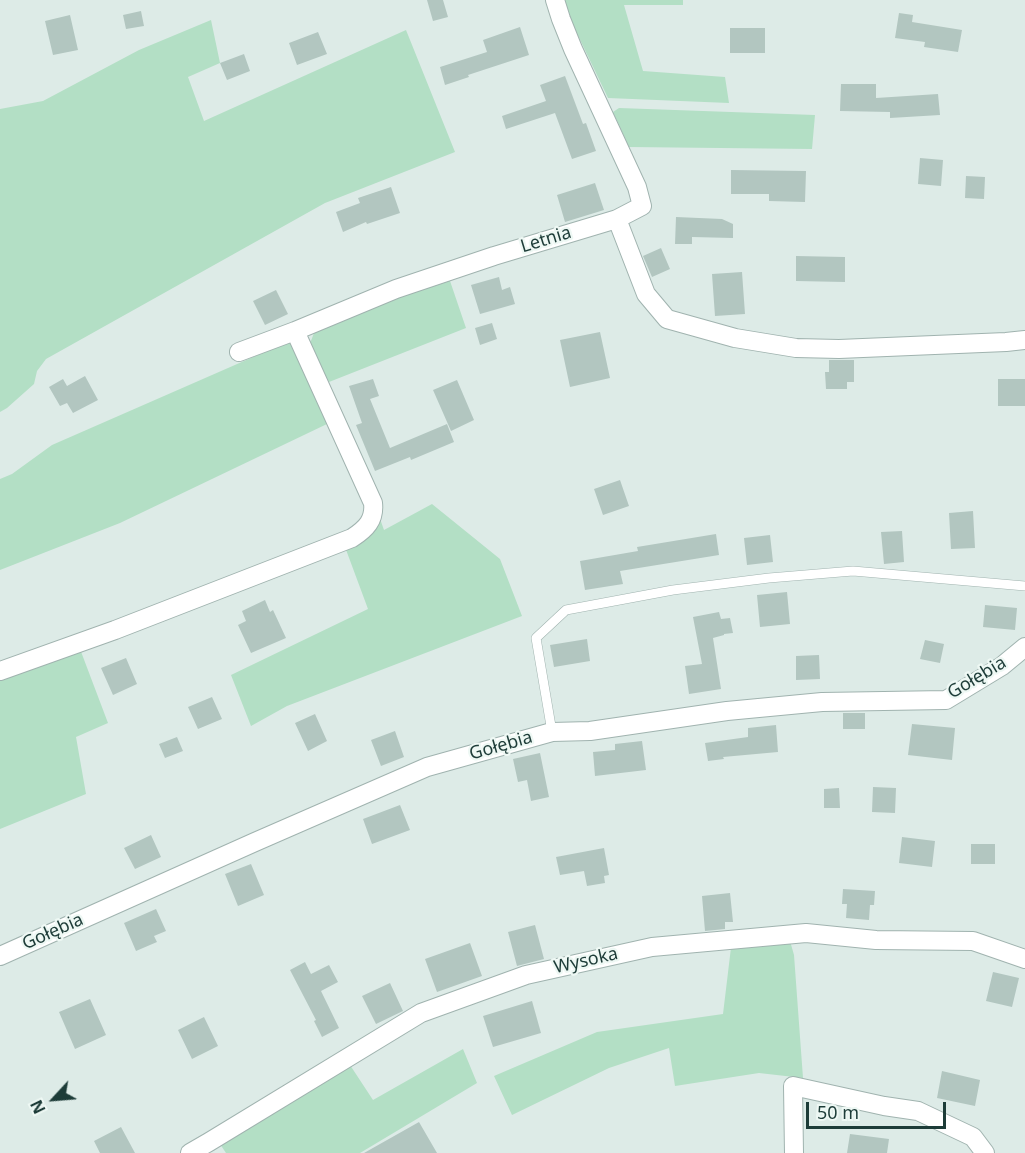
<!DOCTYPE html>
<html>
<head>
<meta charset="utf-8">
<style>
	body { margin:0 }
	#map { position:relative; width:1025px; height:1153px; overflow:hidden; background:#ddebe7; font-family:"Noto Sans",sans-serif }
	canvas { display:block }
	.north { position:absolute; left:24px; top:1069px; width:60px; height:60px; -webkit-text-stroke:4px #eef8f4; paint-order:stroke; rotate:244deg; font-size:16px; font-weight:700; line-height:24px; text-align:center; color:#1d3c38 }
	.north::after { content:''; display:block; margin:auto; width:21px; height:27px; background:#1d3c38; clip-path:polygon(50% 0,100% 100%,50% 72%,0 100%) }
	.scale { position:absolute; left:806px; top:1102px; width:140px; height:27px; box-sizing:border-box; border:3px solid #1d3c38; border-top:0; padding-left:8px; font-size:18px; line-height:21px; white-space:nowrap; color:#1d3c38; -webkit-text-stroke:4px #eef8f4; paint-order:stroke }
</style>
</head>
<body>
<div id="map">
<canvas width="1025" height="1153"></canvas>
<div class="north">N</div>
<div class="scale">50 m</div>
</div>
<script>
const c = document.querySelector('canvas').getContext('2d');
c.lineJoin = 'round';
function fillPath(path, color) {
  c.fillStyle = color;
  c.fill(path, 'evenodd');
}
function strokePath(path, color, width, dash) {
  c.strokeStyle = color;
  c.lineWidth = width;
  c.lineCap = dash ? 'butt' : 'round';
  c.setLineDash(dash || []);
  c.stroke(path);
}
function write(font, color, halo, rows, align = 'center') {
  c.font = font + ' "Noto Sans",sans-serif';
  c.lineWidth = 4.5;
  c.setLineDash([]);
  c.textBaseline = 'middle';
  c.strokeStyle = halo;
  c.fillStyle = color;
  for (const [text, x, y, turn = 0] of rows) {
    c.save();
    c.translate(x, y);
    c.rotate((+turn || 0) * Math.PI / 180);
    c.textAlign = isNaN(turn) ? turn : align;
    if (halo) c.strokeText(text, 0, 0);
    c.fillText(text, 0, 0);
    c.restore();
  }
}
const green = new Path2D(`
	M564,0H683V5H624L643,71L725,77L729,103L608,98L572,23Z
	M211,20L220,63L188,77L204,121L406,30L455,152L325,203L46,359L37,371L34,384L7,408L0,412V109L43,101L139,50Z
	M619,108L815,115L812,149L629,147L613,112Z
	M449,278L466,328L329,382L309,346L314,333L328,325Z
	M292,340L332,419L327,424L120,523L0,570V479L12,474L52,445Z
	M432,504L500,559L522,616L287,706L251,726L231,675L368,609L345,547L379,516L384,530Z
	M80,649L108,723L76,737L86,794L0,829V677Z
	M786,927L794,955L803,1078L759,1073L675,1086L669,1048L609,1068L512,1115L494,1076L597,1032L723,1014L733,931Z
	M463,1049L477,1083L360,1153H226L220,1144L350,1065L373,1100Z`);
const building = new Path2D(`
	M427,0H443L448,17L433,21Z
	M141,11L144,26L126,29L123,15Z
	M899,13L913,15L912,22L962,30L958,52L924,47L925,42L895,38Z
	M70,15L78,50L53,55L45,21Z
	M520,27L529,55L468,75L469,77L445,85L440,67L487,52L483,40Z
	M730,28H765V53H730Z
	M318,32L327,54L297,65L289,43Z
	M244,54L250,71L227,80L220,63Z
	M565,76L583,124L586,123L596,151L572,159L555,113L506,129L502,116L546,101L540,85Z
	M841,84H876V98L938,94L940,115L890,118V112L840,111Z
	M920,158L943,160L941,186L918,184Z
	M731,170L806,171L805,202L769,201V194H731Z
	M966,176L985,177L984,199L965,198Z
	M595,183L604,210L565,222L557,195Z
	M391,187L400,213L367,224L366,222L343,232L336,212L360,203L358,198Z
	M676,217L722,219L733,224V238L692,237V244H675Z
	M661,248L670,269L652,277L643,256Z
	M796,256L845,257V282L796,281Z
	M742,272L745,314L715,316L712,274Z
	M499,277L502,290L510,287L515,304L480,314L471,285Z
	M276,290L288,314L265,325L253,301Z
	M492,323L497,339L480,345L475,328Z
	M600,332L610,378L570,387L560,340Z
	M829,360H854V382H847V389H826L825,372H829Z
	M85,376L98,400L73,413L67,403L60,406L49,387L63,379L67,386Z
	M373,379L379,396L370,399L390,448L447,424L454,442L411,460L410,457L375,471L356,425L362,423L349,386Z
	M998,379H1025V406H998Z
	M457,380L474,420L451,431L433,390Z
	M620,480L629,506L603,515L594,489Z
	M973,511L975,548L951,549L949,513Z
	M902,531L904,562L884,564L881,532Z
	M716,534L719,555L620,571L623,584L585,590L580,561L638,551L637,547Z
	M770,535L773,562L747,565L744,538Z
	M787,592L790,624L760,627L757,595Z
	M265,600L270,612L273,610L286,638L251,653L238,625L246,621L242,611Z
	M985,605L1017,608L1015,630L983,627Z
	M719,612L721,619L730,618L733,633L724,634V635L713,638L721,689L689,694L685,666L702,664L693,617Z
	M587,639L590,661L554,667L550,645Z
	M925,640L944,644L940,663L920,659Z
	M819,655L820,679L796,680V656Z
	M126,658L137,684L113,695L101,668Z
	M212,697L222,719L198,729L188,707Z
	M843,713H865V729H843Z
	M315,714L327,741L308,751L295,723Z
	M912,724L955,728L952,760L908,755Z
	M776,725L778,752L723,757L724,759L708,761L705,743L748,737V728Z
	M395,731L404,757L381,766L371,740Z
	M177,737L183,751L165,758L159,744Z
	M642,741L646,770L595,776L593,752L615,750V744Z
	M540,753L549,797L531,801L527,780L518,782L513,759Z
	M873,787L896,788L895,813L872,812Z
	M839,788L840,808H824V789Z
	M400,805L410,830L372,844L363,819Z
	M151,835L161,857L135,869L124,848Z
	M902,837L935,841L932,867L899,863Z
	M971,844H995V864H971Z
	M604,848L609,875L604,876L605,883L587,886L584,871L560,875L556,857Z
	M251,864L264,895L238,906L225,874Z
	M843,889L875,891L874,905H870L869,920L846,918L847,904H842Z
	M730,893L733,922H725V929L705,931L702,896Z
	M156,909L166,931L154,936L157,942L136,951L124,923Z
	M535,925L544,959L517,966L508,932Z
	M470,943L482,976L437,992L425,959Z
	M305,962L311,974L329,965L338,982L321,991L339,1028L322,1037L314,1021L316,1020L290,970Z
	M993,972L1019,978L1012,1007L986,1001Z
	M390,983L403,1011L376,1024L362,996Z
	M90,999L106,1035L75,1049L59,1012Z
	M532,1001L541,1033L493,1047L483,1016Z
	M204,1017L218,1046L192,1059L178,1030Z
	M942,1071L980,1080L975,1106L937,1098Z
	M419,1122L437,1153H364Z
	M121,1127L135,1153H100L94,1141Z
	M850,1134L889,1139L887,1153H847Z`);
const lane = new Path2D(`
	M552,732L536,638L566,610L673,590L769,578L853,571L1025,586`);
const street = new Path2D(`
	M617,219L646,294L667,319L735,338L796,348L839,349L1006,342L1025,340
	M239,352L295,331L396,289L494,256L617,219L642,206L637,187L573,49L561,19L555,0
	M0,671L115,630L352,538C366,529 375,520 373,503L295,331
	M0,956L255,842L427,767L552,732L590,731L727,711L822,702L946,700L1002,666L1025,647
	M190,1153L209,1142L421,1013L526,975L652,947L806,933L876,940L973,941L1025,959
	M794,1153L793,1086L884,1106L918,1111L973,1137L985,1153`);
const streetNames = [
	["Letnia",546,240,-17],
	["Gołębia",977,678,-31],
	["Gołębia",501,746,-16],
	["Gołębia",53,932,-24],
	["Wysoka",586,961,-13]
];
fillPath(green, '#b3dfc5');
fillPath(building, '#b2c6c0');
strokePath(lane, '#a0b3af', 10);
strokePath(street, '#a0b3af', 20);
strokePath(lane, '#fff', 9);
strokePath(street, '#fff', 18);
write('18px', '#1d3c38', '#eef8f4', streetNames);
</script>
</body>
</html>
